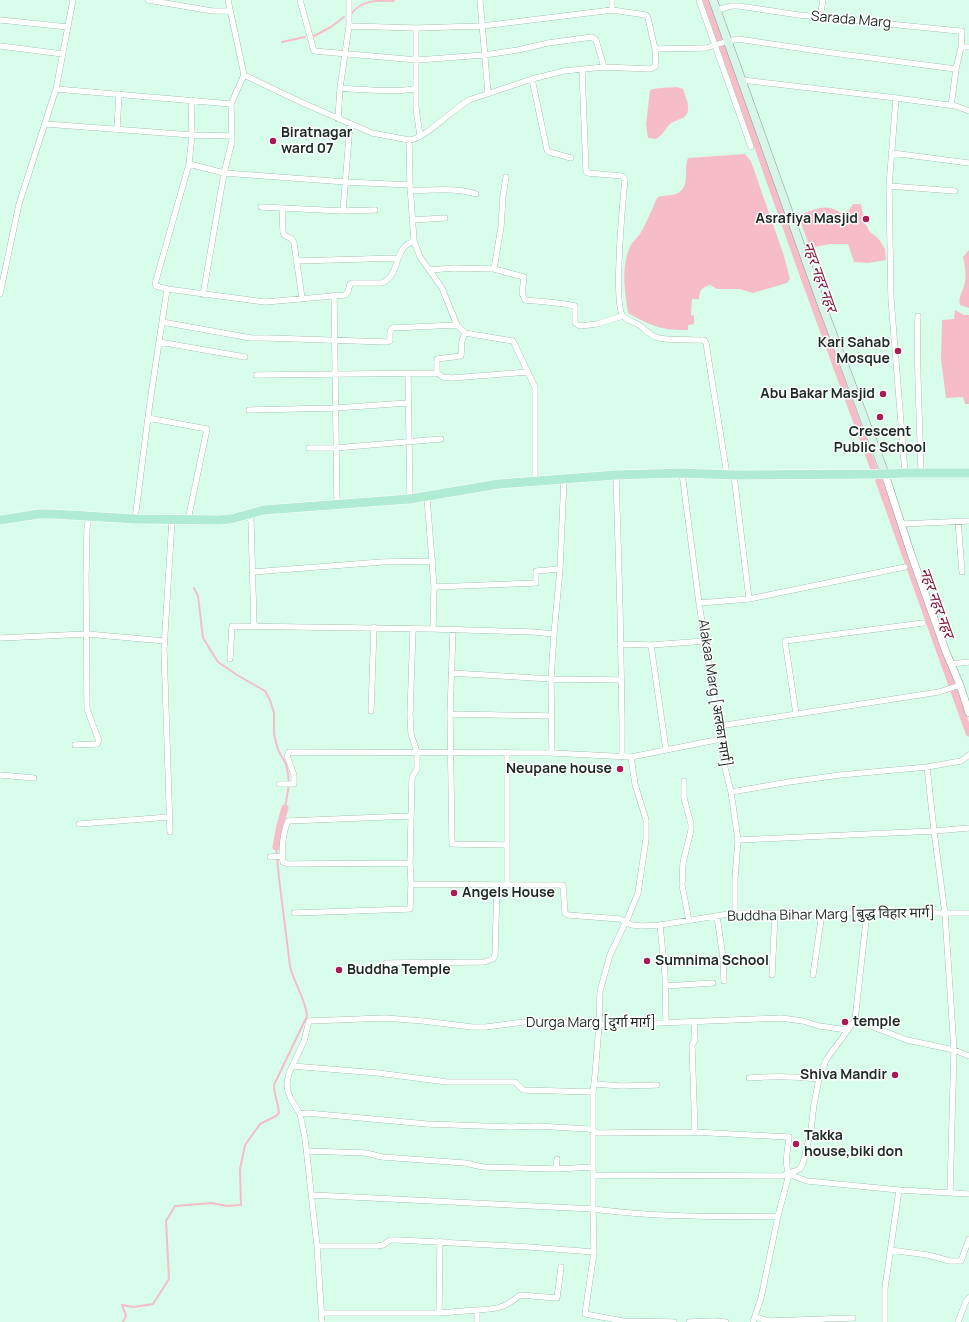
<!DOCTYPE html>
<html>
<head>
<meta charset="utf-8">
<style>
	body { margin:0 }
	canvas { display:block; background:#d8fdeb }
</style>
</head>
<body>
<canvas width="969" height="1322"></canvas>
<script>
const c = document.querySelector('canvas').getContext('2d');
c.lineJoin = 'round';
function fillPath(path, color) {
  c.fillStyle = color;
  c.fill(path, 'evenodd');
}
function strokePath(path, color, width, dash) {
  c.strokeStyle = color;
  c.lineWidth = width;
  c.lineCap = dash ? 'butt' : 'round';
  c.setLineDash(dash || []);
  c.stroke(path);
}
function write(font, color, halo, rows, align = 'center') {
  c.font = font + ' Manrope,"Noto Sans Devanagari",sans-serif';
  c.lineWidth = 3;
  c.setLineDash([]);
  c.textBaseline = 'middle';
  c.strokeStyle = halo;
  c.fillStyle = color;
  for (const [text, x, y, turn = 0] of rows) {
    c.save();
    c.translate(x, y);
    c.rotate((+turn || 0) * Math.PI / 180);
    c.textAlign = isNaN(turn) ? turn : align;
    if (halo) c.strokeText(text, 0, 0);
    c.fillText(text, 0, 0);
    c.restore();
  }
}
const water = new Path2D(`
	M677,87L683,89C686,98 693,112 683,118C679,120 674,121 671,123C664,129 665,134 656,139L648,138L646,125L650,90C659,87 668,88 677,87Z
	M745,154L751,161L784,256L790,279L787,283L753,293L739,289H717L710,285C702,287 699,291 699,299H692L691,315L694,316V324L688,325V330C662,331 649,325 628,313C625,292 621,269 629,249C632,241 638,238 641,232C647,222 652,209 657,198C662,194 671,197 678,193C691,185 683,170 688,158Z
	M853,204H861L865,223L870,232L878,238L885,249L886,260L868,263L854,262L848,244H830L810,248L801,223L802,214C816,209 827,203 841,213L849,210Z
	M969,250V308L960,305C958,297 962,293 964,286C967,276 965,267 963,257Z
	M955,310L964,315H969V404H965L963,397L946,398L941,359L942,320L954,319Z`);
const stream = new Path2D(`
	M351,14C362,0 376,0 393,1L394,0
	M314,36L331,27L344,17
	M282,42L305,37
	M194,588L198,596L203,638L218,662L237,675L265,691L270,700L274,713V734L278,750L286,764L288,774L289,784L285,808
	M123,1322L126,1316L122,1305L134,1307L153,1304L169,1279L166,1221L175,1206L212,1203L227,1206L241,1205L240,1169L245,1145L260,1124L276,1116L279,1113C278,1102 274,1095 274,1085L307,1016C305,997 294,984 290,966L279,878L276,847`);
const canal = new Path2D(`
	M706,0L802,272L875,472
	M879,481L969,733
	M276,847L280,825L285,808`);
const minor = new Path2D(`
	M148,0L212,11H230
	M228,0L244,75L305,104L372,133L409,140C425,139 453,109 469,100L532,79L564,71L604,67L650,69L656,66L655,49L706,48L728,41L738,39L825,52L956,69L961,47L962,31H959L799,15L739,6H731L717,10
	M300,0L314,51L417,60L484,55L518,50L548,43L592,37L596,40L604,67
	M480,0L488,93
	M699,0L751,147
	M612,10V0
	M820,17L823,0
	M0,20L68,27
	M349,26L416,28L482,26L612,10L646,15L648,18L655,49
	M416,28V108L420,136
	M0,46L63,54
	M961,47H969
	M582,70L586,171L588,173L622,176L625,179C623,199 613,305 623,316C626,320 634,322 639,325C645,329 649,335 656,337C664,341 689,339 698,340H704L706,343L727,475
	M532,79L547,150L549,152L571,158
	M742,80L896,98L956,106L969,111
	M340,88C365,90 391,92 416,89
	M56,89L231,104L244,75
	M896,98L889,186L891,299L905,473
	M951,106L956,69
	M338,119L340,88L349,26V0
	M46,124L192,135L232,136
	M117,130L119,94
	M409,140L410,185L414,241L420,257L442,288L457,325L465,333L513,341L535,387V482
	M892,153L969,163
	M189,164L224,173L346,182L410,185
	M889,186L955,191
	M410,190C432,191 454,187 476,194
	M261,207L343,211L375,210
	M282,208L283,232L284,235L292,239L294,243L302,298
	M343,211L350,124
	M412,220L445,218
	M296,261L398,258
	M494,269L524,277L522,293L525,300C542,302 559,302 575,306V323L580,326L597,324L623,316
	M429,270L455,268L494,269L501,227L503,196L506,177
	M167,289L265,302L345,295L348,292L350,284L352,283H382C402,274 392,248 414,241
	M0,294L19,204L56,89L73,0
	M203,295L224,173L232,141L231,104
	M334,295L337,504
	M918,316C916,368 920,420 921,473
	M162,322L251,338H268L387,342L390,341V332L392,328L457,325
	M159,342L245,357
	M437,373V359L461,356L462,340L465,333
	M408,374L410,499
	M256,375L437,373L443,377L452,378L528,372
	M249,410L335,408L408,403
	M148,418L207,429L188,520
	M309,448H335L441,439
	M682,473L699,603L725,768L731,792L738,840L735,878V913
	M616,475L620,608L622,719V756
	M734,475L749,599
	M427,497L434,587L433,629L533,632L554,634
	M249,514L251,521L254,626
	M135,519L150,402L167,289L156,286L155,284L189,164L192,135L191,100
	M958,521L962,572
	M902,524L969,521
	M253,572L382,562L433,561
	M434,587L536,583V571L560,569
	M699,603L749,599L905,567
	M453,630L450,714L452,844L507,845
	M0,638L87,634L165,641
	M620,644L651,645L705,641
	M651,645L666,750
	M230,659L232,626L433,629
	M951,664L969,662
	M452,673L551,679L621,680
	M371,711L374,627
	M450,714L551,716
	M796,714L785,641L923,623
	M719,726L939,692L960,685
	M75,745L97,744L99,741L87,709L86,577L87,528L89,516
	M552,753L551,679L554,634L560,569L564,479
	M631,757L635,784L646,820V839L638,893L629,915L610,955L600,991L599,1025L595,1075L593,1092V1209C653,1217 717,1217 778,1216
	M927,767L934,831L945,914L954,1050L950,1193
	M0,775L34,778
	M684,781V798L691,824V830L683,863L682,885L689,921
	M279,784H294V775L287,756L289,752L552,753L631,757L721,739
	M731,792L789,782L840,775L927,767L961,761L969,755
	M410,816L288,821C283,832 281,850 283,862L288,864L410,863L411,884
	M79,824L169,817
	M170,832L164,649L172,520
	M738,840L934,831L969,828
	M270,857L282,856
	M410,863L412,777L417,769V752L411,734L410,715L413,628
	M507,885V752
	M294,913L410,909L411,884L507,885H563L565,913L568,915L620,919L632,925L642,926L660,925L735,913H969
	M717,916L723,958L724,981
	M660,925L665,975L666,1023
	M386,963L484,962L493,959L495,955L497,885
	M772,975L775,913
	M813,975L822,913
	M665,986L713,983
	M855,1020L907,1040L954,1050L969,1056
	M694,1022L695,1040L692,1045L695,1133
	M292,1066L378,1073L447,1082H515L523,1090L593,1092
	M749,1078C773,1076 795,1076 819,1079
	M594,1084L622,1086L657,1085
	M300,1114L307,1113L427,1124L511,1127L536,1126L589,1129L598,1133L693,1132L789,1137C788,1149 784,1163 789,1174
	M307,1151L366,1153L382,1157L465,1163L483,1167L556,1169L593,1167
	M556,1169L557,1159
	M789,1174L807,1181L899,1190L969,1194
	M593,1175L782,1176L800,1169L803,1163L811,1130L814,1104L819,1079L826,1060L855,1020L867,912
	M312,1195L593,1209L594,1252L585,1314L623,1321L674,1322
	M317,1246H377L383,1245L390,1240H399L529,1247L594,1252
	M890,1250L928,1255L950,1261H961L969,1239
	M477,1310C497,1309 505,1308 520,1295L557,1298L561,1267
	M322,1313H439L477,1310V1322
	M439,1313L440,1241
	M755,1317L769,1321L853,1318
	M322,1322L317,1246L305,1138L300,1114L291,1099L288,1092L287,1083L289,1073L304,1041L309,1021L385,1018L423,1021L472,1027H486L532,1021H546L609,1025L781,1018L803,1021L819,1026L848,1030
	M689,1322L714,1321L726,1322
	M753,1322L761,1298L778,1216L789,1174
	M885,1322V1288L899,1190
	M958,1322L966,1301L969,1298`);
const tertiary = new Path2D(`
	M885,474L911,554L946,652L960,685L969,713`);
const secondary = new Path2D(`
	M713,0L820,300L885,474`);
const primary = new Path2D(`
	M0,520L39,514H53L135,519L219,520L231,519L264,510L410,499L499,484L616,475L682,473L734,475L885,474L905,473H969`);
const markers = [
	[273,141,4,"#ab1b53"],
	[866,219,4,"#ab1b53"],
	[898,351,4,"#ab1b53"],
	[883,394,4,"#ab1b53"],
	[880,417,4,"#ab1b53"],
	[620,769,4,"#ab1b53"],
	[454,893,4,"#ab1b53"],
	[647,961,4,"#ab1b53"],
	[339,970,4,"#ab1b53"],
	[845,1022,4,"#ab1b53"],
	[895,1075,4,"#ab1b53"],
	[796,1144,4,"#ab1b53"]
];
const streetNames = [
	["Sarada Marg",851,20,5],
	["Alakaa Marg [अलका मार्ग]",714,693,81],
	["Buddha Bihar Marg [बुद्ध विहार मार्ग]",831,915,-1],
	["Durga Marg [दुर्गा मार्ग]",591,1023]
];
const poiNames = [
	["Biratnagar",281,133],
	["ward 07",281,149],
	["Asrafiya Masjid",858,219,"right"],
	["Kari Sahab",890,343,"right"],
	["Mosque",890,359,"right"],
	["Abu Bakar Masjid",875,394,"right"],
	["Crescent",880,432,"center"],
	["Public School",880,448,"center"],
	["Neupane house",612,769,"right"],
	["Angels House",462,893],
	["Sumnima School",655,961],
	["Buddha Temple",347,970],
	["temple",853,1022],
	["Shiva Mandir",887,1075,"right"],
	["Takka",804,1136],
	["house,biki don",804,1152]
];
const waterNames = [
	["नहर नहर नहर",819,277,70],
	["नहर नहर नहर",936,603,70]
];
fillPath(water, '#f6bdc9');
strokePath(stream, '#f6bdc9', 2);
strokePath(canal, '#f6bdc9', 7);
strokePath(minor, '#81a493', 6);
strokePath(tertiary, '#81a493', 8);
strokePath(secondary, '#81a493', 9);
strokePath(primary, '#fff', 10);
strokePath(minor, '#fff', 5.5);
strokePath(tertiary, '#fff', 7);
strokePath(secondary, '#d7f5e8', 8);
strokePath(primary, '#afecd2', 9);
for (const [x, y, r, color] of markers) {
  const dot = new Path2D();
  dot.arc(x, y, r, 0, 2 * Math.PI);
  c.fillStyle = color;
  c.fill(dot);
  strokePath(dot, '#fff', 1.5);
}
write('14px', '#1b2923', '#fff', streetNames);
write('bold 14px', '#1b2923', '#fff', poiNames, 'left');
write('italic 15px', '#851c42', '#fff', waterNames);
</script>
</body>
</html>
